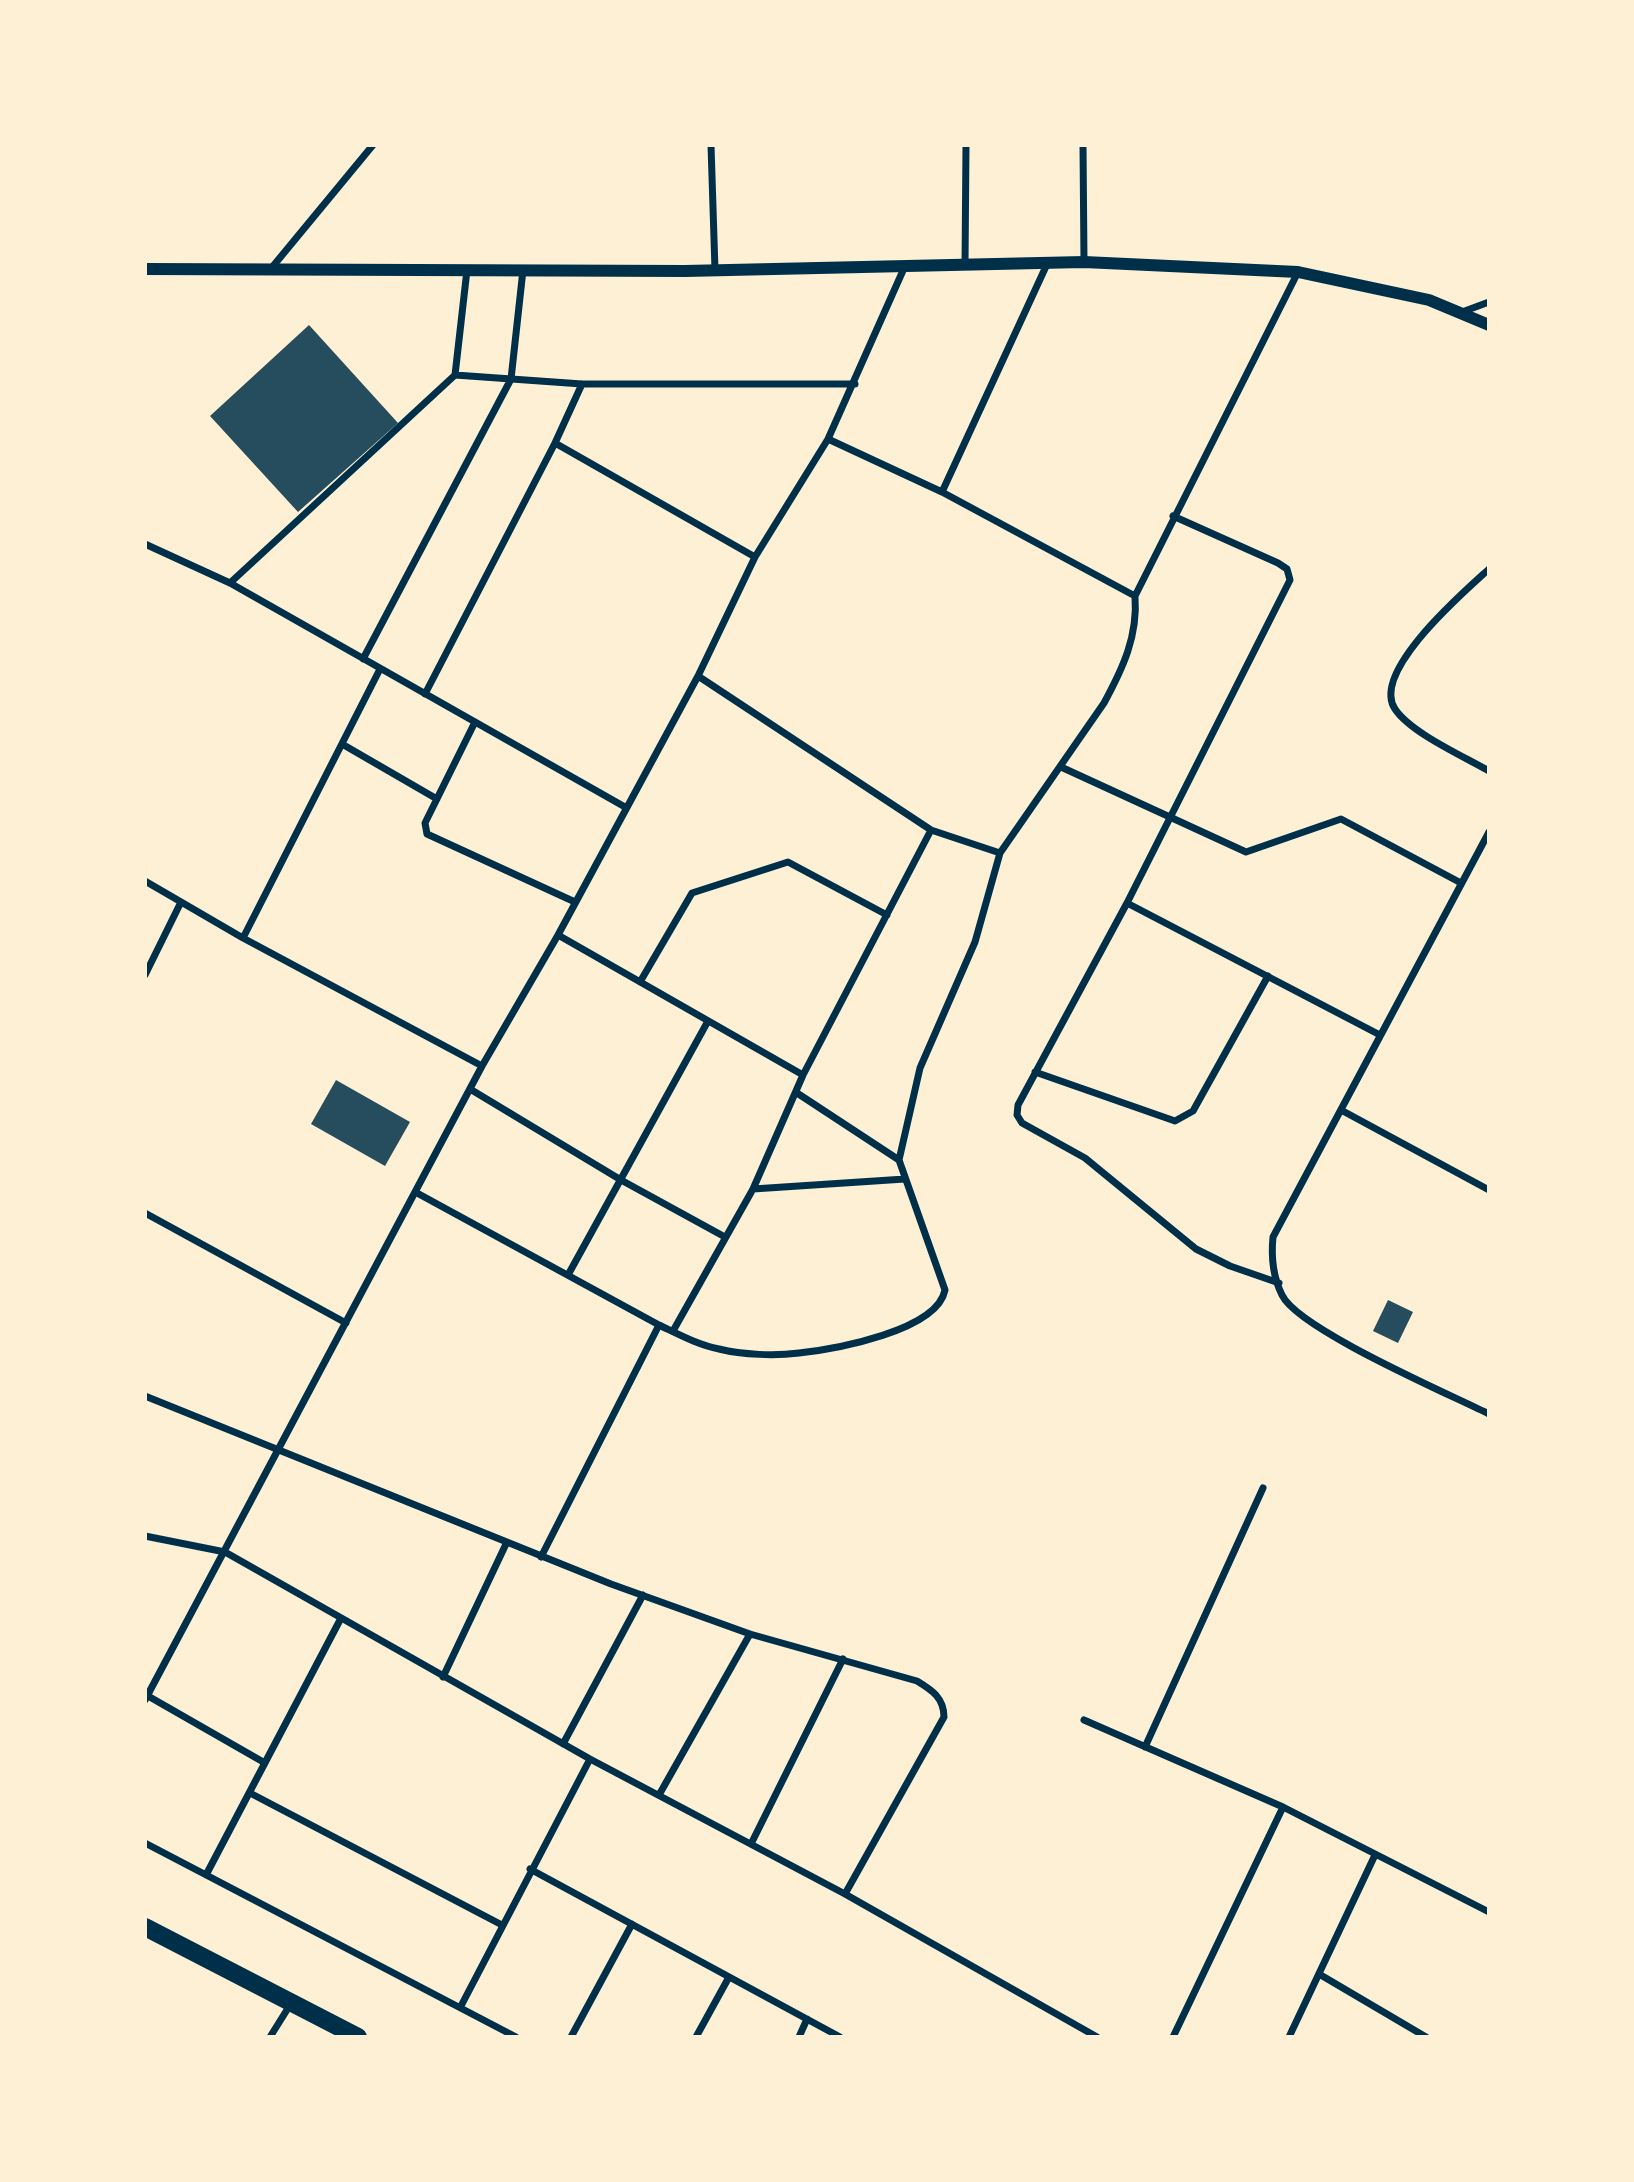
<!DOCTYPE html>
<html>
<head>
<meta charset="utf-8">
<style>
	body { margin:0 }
	#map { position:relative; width:1634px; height:2182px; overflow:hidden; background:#fdf0d5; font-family:Bitter,serif }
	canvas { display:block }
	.frame { position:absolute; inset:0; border:147px solid #fdf0d5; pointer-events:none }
</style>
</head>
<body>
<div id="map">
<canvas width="1634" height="2182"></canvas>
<div class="frame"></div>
</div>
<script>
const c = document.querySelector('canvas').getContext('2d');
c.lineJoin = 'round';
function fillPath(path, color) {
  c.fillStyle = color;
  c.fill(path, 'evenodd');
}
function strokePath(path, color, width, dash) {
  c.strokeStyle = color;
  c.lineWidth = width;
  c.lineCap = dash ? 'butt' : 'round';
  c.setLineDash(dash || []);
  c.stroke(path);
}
const building = new Path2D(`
	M309,325L398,423L298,512L210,416Z
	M336,1080L410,1122L385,1166L311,1124Z
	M1388,1300L1413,1312L1398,1343L1373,1331Z`);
const minor = new Path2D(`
	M711,145L715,270
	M1083,145L1084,262
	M965,265L966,145
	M269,271L373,145
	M1462,312L1489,302
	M455,375L467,270
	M828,439L942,492L1135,596L1298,272
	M555,443L755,557
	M942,492L1048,262
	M1173,516L1278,563L1287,569L1290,580L1127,903L1018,1105L1017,1115L1022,1123L1085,1158L1196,1249L1230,1266L1279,1283
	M145,544L230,583L625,807
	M1489,569C1465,591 1370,672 1395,709C1411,733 1463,756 1489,771
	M230,583L455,375L582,384H855
	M363,659L511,379L523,270
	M425,694L555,443L582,384
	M475,722L425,823L427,834L575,902
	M342,744L437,799
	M1061,767L1246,852L1341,819L1461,883
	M931,830L1000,853L1104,703C1123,668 1138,636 1135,596
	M1489,832L1273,1237C1271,1257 1273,1277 1282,1295C1298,1329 1449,1394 1489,1414
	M145,881L243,938L482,1066
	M1127,903L1380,1035
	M558,935L803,1075
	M243,938L380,669
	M145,975L181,902
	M640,982L692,893L788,862L887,915
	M1035,1072L1175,1121L1193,1111L1268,976
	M470,1089L621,1180L725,1237
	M1341,1110L1489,1190
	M899,1160L920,1068L975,942L1000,853
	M753,1189L905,1179
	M417,1193L659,1325L541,1557
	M145,1213L346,1323
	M568,1275L708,1021
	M659,1325C678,1334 698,1345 719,1349C743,1355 775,1356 799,1353C835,1349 937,1331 945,1290L899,1160L797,1093
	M673,1331L753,1189L803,1075L931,830L698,676
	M145,1396L611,1584L750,1634L917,1681C932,1690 944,1698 944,1717L845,1894
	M145,1536L225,1552L590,1759L845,1894L1097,2037
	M443,1677L506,1544
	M148,1696L265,1763
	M145,1700L482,1066L558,935L698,676L755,557L828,439L905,266
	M1084,1720L1283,1807
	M563,1744L643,1595
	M1145,1747L1263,1488
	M250,1793L502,1925
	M659,1795L750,1634
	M145,1843L516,2037
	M751,1844L843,1659
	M530,1869L840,2037
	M206,1875L340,1620
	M1319,1974L1426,2037
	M461,2006L590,1759
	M270,2037L290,2005
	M571,2037L632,1924
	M696,2037L729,1977
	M799,2037L807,2019
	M1173,2037L1283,1807L1489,1912
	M1289,2037L1375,1855`);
const tertiary = new Path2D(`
	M145,269L685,271L1084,262L1298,272L1429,300L1489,325`);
const trunk = new Path2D(`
	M145,1927L358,2037`);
fillPath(building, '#264d5e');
strokePath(minor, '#003049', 7);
strokePath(tertiary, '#003049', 12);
strokePath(trunk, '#003049', 18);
</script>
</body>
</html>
